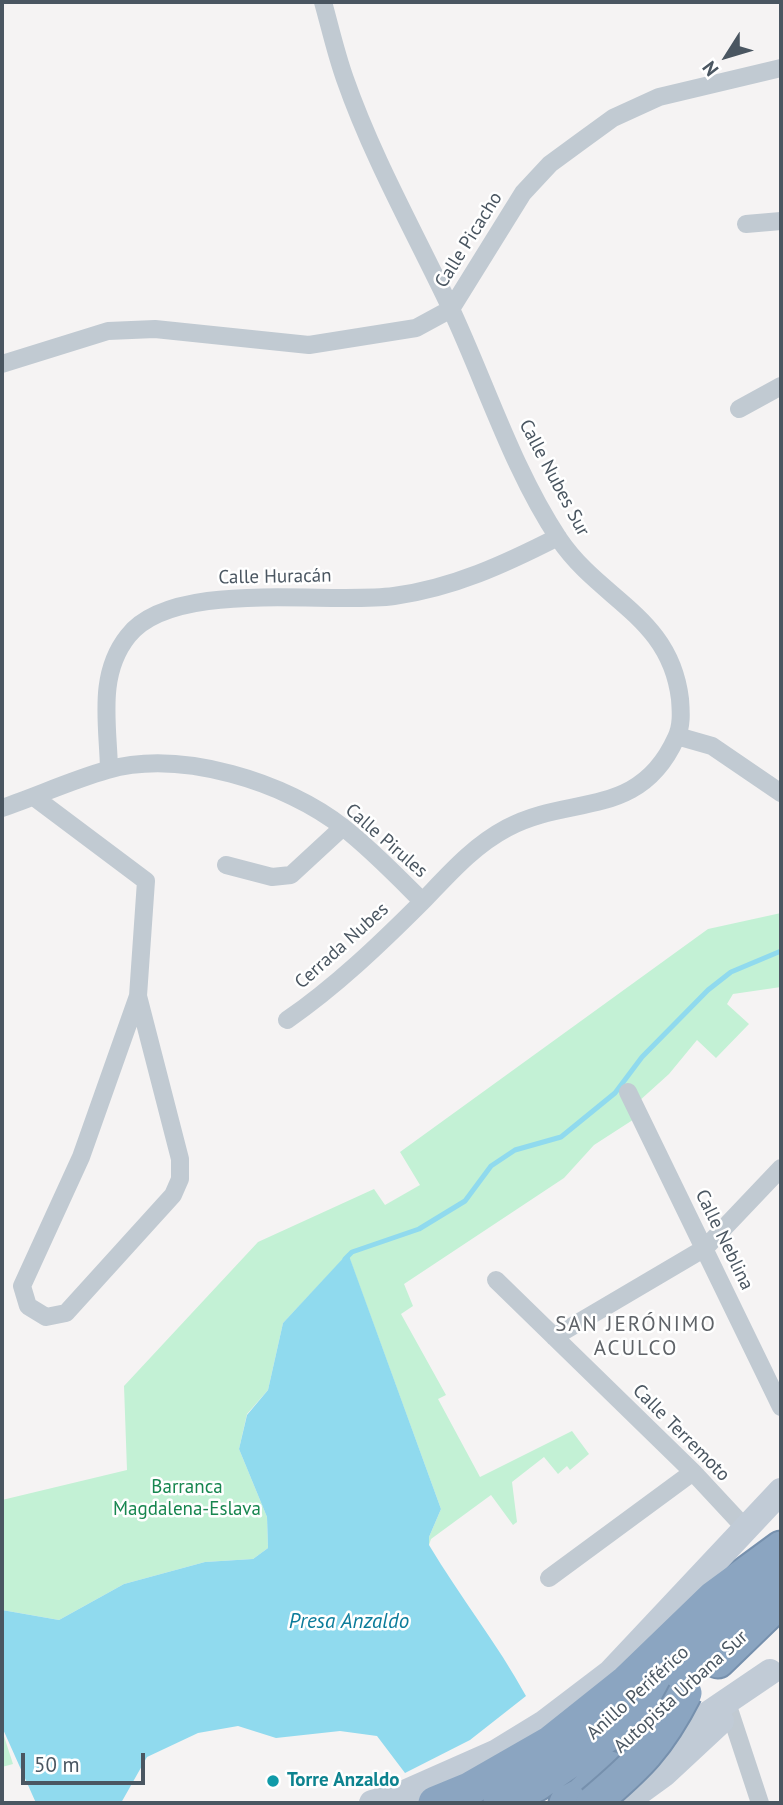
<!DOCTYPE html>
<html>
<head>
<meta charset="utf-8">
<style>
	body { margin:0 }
	#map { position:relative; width:783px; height:1805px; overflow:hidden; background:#f5f3f3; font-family:"PT Sans",sans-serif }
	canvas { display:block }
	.frame { position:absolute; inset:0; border:4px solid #4a5661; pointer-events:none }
	.north { position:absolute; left:692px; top:21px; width:70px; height:70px; -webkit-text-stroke:5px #fff; paint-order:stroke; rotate:233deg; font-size:19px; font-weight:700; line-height:28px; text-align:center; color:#4a5661 }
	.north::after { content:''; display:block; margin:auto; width:24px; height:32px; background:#4a5661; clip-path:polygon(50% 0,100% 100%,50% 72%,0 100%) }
	.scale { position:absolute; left:21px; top:1753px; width:124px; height:32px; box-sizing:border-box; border:4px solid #4a5661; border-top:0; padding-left:9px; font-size:21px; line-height:24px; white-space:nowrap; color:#4a5661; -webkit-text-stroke:5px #fff; paint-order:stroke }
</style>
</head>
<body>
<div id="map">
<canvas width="783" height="1805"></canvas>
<div class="frame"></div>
<div class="north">N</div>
<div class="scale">50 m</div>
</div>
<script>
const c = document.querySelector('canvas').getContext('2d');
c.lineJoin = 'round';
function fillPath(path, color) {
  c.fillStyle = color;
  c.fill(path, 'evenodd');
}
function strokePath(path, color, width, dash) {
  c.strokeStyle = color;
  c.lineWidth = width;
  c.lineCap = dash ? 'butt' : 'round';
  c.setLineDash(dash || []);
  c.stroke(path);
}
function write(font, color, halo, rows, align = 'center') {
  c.font = font + ' "PT Sans",sans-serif';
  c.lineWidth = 5;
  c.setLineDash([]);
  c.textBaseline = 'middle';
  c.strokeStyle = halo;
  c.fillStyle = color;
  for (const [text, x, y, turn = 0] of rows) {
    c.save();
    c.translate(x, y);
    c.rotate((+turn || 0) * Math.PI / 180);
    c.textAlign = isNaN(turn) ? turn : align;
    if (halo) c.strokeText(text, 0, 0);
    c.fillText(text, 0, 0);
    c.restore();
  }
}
const green = new Path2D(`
	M781,913V987L733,994L727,1004L749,1024L716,1058L697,1040L669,1074L638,1102L642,1114L594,1145L564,1178L404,1284L413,1306L401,1314L446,1395L438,1399L480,1477L572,1431L589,1454L570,1470L567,1466L558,1474L544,1457L512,1482L517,1522L513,1525L491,1495L431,1539L429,1545V1537L441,1509L348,1254L283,1323L268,1390L247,1414L239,1449L267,1517L268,1548L253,1559L205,1562L124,1584L59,1620L2,1610V1500L127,1470L124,1386L258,1242L374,1189L385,1205L420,1185L400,1152L708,929Z
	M2,1730L13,1764L2,1767Z`);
const water = new Path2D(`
	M348,1253L441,1509L429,1537V1545C460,1597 497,1643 526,1696L470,1740L405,1773L377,1736L340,1731L276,1738L238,1726L198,1733L147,1757L121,1803H36L2,1727V1610L59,1620L124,1584L205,1562L253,1559L268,1548L267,1517L239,1449L247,1415L268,1390L283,1323Z`);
const stream = new Path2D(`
	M345,1259L352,1252L419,1229L465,1201L491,1166L515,1150L561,1137L615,1093L642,1057L708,990L731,972L781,951`);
const street = new Path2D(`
	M746,224L781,221
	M2,364L108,331L155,329L309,345L416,328L451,309L523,193L550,164L580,142L613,118L659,97L781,68
	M739,409L781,386
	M677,736L712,746L781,793
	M109,769C108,724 97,675 128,636C173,578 327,605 394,596C453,588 505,564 558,537
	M34,797L146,881L138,996L81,1157L22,1286L28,1306L46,1317L66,1313L173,1195L180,1179V1159L138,996
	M2,808C37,796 72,780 107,770C181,749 286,782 344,828C372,850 397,876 422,901
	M226,865L272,877L291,875L343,827
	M287,1020C335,987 380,944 422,902C449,874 473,846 507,828C570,794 639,820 676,738C682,726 681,712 680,699C670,616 601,601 559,539C513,470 486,384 451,309C415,233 373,159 345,79C336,54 330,27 323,2
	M628,1092L781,1407
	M496,1280L693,1472L746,1529
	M554,1337L705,1248L781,1168
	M549,1578L693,1472
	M730,1712L760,1803`);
const secondary = new Path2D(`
	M655,1750L770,1672
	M372,1803L400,1795L495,1753L544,1723L611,1672L781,1491
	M624,1803L664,1774L721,1721`);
const highway = new Path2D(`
	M718,1661L781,1600
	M435,1803L469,1789L551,1742L625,1683L713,1598L781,1548
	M500,1803L537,1784L639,1713L772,1574
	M566,1803L581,1795L610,1768`);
const highwayBridge = new Path2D(`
	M593,1803C638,1765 658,1746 685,1693`);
const markers = [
	[273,1781,7,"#0f9aa8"]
];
const streetNames = [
	["Calle Picacho",469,240,-58],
	["Calle Nubes Sur",554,478,62],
	["Calle Huracán",275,577,-1],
	["Calle Pirules",386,841,41],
	["Cerrada Nubes",342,946,-42],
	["Calle Neblina",724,1240,64],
	["Calle Terremoto",681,1433,45],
	["Autopista Urbana Sur",681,1692,-42],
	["Anillo Periférico",638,1693,-42]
];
const parkNames = [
	["Barranca",187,1488],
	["Magdalena-Eslava",187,1510]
];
const cultureNames = [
	["Torre Anzaldo",287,1781]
];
const neighbourhoodNames = [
	["SAN JERÓNIMO",636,1325],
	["ACULCO",636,1349]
];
const waterNames = [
	["Presa Anzaldo",349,1622]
];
fillPath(green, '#c3f1d5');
fillPath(water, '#90daee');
strokePath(stream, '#90daee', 5);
strokePath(highway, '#7690ad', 37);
strokePath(street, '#c1cad2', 18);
strokePath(secondary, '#c1cbd6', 26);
strokePath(highway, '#8ba5c1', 33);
strokePath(highwayBridge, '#7690ad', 37, []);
strokePath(highwayBridge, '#8ba5c1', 33);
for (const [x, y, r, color] of markers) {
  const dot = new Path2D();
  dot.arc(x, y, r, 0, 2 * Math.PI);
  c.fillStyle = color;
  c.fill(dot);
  strokePath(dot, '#fff', 2.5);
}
write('19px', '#4a5661', '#fff', streetNames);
write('19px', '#17864f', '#fff', parkNames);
write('bold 19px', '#0d838f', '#fff', cultureNames, 'left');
c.letterSpacing = '2px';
write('21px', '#5f6368', '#fff', neighbourhoodNames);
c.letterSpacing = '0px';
write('italic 21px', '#0c7c9b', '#fff', waterNames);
</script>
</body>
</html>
